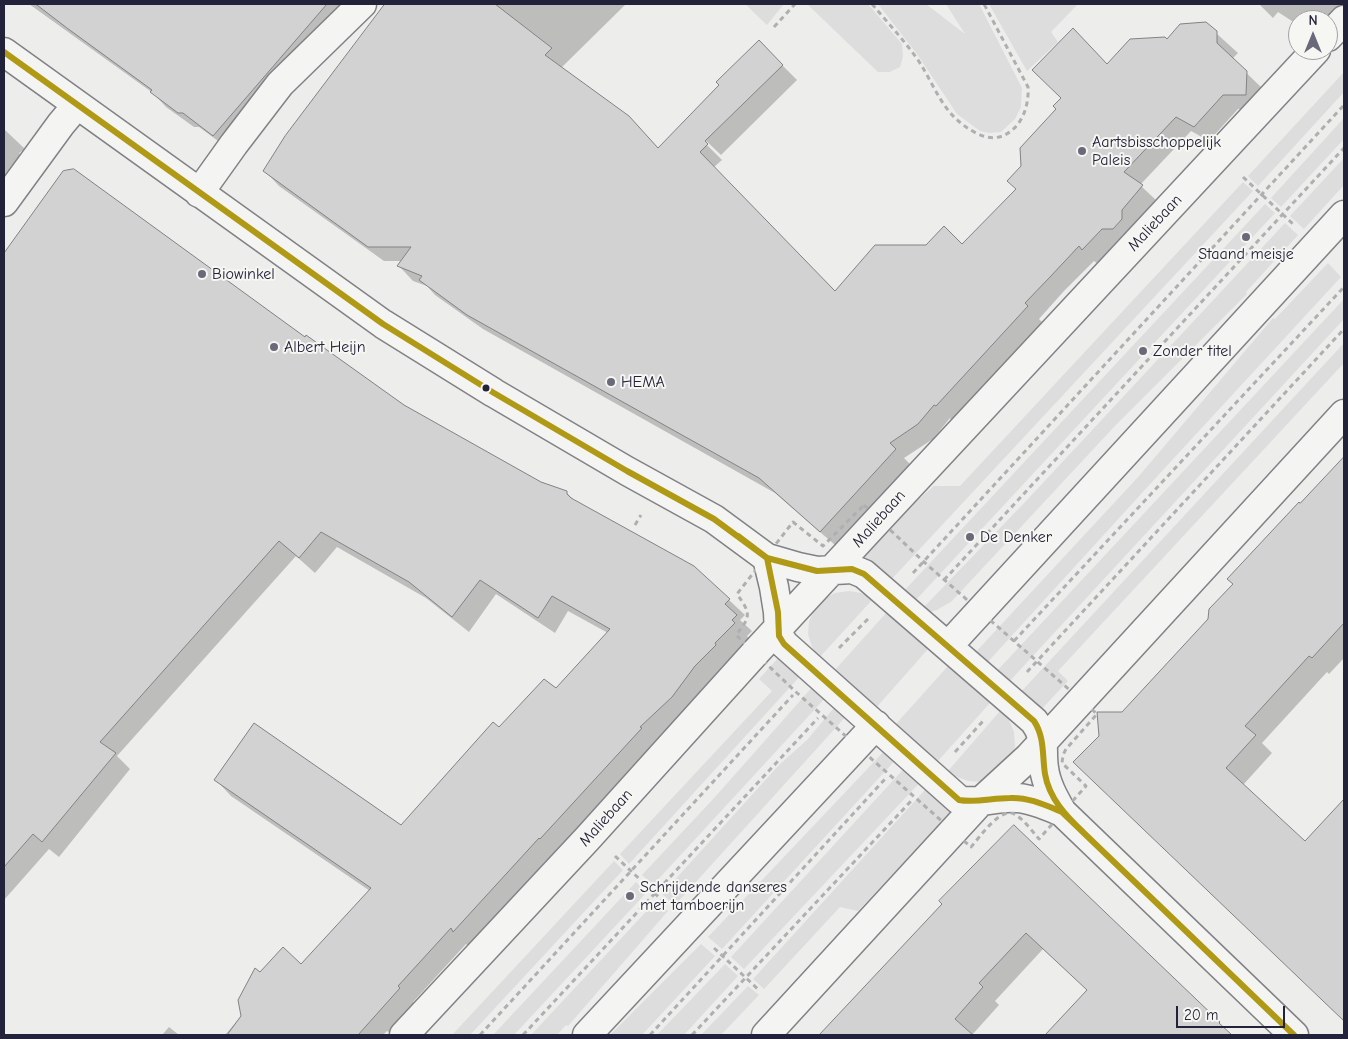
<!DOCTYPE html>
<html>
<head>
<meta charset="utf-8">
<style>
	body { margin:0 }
	#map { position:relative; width:1348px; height:1039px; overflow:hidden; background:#ededec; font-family:"Comic Neue",sans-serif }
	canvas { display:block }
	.frame { position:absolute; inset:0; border:5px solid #22223b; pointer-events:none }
	.north { position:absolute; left:1288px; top:10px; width:50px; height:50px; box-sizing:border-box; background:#f6f6f2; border:1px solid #a1a1a9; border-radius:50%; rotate:0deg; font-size:14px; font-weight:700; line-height:20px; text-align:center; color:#22223b }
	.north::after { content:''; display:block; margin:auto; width:18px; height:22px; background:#696979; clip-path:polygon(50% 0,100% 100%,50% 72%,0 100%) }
	.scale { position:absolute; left:1176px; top:1006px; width:109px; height:22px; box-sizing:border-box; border:2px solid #22223b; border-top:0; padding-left:6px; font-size:15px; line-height:18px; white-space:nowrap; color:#22223b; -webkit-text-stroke:4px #f6f6f2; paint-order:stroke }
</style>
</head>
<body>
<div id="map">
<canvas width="1348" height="1039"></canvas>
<div class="frame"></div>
<div class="north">N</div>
<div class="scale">20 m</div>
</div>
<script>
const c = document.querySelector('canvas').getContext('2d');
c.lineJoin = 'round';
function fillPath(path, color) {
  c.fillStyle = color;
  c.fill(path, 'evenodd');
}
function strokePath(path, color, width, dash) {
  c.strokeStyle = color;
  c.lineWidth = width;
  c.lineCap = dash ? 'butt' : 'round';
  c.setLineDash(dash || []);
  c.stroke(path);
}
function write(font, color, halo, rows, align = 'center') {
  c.font = font + ' "Comic Neue",sans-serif';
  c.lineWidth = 4;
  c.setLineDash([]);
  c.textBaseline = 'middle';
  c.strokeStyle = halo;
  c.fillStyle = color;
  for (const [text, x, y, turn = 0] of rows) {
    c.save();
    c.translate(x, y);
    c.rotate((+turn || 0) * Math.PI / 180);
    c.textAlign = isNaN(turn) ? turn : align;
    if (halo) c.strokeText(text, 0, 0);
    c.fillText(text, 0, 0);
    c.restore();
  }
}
const built = new Path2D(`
	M745,4H784L767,25Z
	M807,4H868L902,44L903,57L900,67L890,72H878Z
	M878,4H926L965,34L946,4H979L1022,88L1021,107L1015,119L1001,132L989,133L980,131L957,114L917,54Z
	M989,4H1078L1051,32L1058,42L1027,71Z
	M1344,72V92L1258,186L1248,176Z
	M1344,118V139L1281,207L1271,198Z
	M1344,158V185L1304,229L1290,216Z
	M1243,182L1253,191L890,581L860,555L887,526L934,486H960Z
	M1265,204L1275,213L914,602L903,592Z
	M1285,223L1298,235L1246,292L1247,294L1114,427L952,601L937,610L926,613L922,609L1027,500Z
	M1328,263L1341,277L1163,470L985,665L973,655L1139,476L1273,318L1275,319Z
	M1344,299V319L1007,684L995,673Z
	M1344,343V363L1058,671L1068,681L1039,712L1019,694Z
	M849,591L861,593L873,599L819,658L812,647L808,634L809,621L815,609L824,599L835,593Z
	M887,612L928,649L875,709L834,671Z
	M780,656L802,674L629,864L620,854L772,691L759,679Z
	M948,666L990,703L937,762L895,725Z
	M815,684L828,695L653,885L642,875L715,797Z
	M838,703L850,712L675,905L662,894L779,765L807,740Z
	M1000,711L1009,720L1014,732L1015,746L1012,759L994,777L981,782L968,781L955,776L948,771Z
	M890,745L901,754L722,949L708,937Z
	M910,762L926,776L744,969L731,957Z
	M933,781L960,803L858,911L840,907L764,989L753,979Z
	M614,861L623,870L470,1035H452Z
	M636,882L647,892L514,1035H493Z
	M656,901L668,911L568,1026L566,1025L557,1035H531Z
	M701,944L715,956L642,1035H610Z
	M725,964L738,976L684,1035H657Z
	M748,986L759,995L721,1035H701Z`);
const shadow = new Path2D(`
	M29,4H354L229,149L199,127H194L166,107L153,93Z
	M386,4H626L561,68L658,149L720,85L759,42L797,80L721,155L701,136L700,138L722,160L713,168L835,292L963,246L1017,189L1107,65L1205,23L1238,53L1232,59L1261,87L1260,109H1238L1209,141L1191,131L1140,185L1157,201L1128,243H1117L1098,264L1094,261L1064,291L1039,319L1042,322L951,420L950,418L933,439L904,458L910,464L835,545L775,493L483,329L435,295L427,286L413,281L399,266L402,261H384L279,186L265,171L286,137Z
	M1259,4H1344V14L1328,20H1298V25L1278,12L1273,18Z
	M4,129L25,149L19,153L27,161L4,193Z
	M64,172L403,406L541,483L566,492L576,502L729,600L745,615L740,620L752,631L747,636L750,640L730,659L731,661L470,947L466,944L413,1002L415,1004L390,1033L387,1031L383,1035H225L242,1015L260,973L301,965L370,891L231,796L216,780L401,826L499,729L557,689L608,633L568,611L555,633L496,594L469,632L426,598L337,547L315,573L296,556L117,756L130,769L59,857L49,849L4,900V255Z
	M1344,458V658L1329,674L1327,672L1262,743L1272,753L1243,785L1344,879V1020L1092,779L1122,713L1210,620L1234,585L1301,505Z
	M1014,827L1231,1035H1046L1089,991L1043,949L995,1001L999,1005L972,1035H821Z
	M169,1027L179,1035H162Z`);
const building = new Path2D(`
	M36,4H327L213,136L183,113H178L150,92L152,90L67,28Z
	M385,4H495L552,48L545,55L629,116L658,148L719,85L716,82L759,40L783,65L705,141L708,144L700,152L835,291L875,245H926L944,226L962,244L1016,189L1007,181L1021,166L1020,148L1056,109L1053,106L1061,98L1032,70L1073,28L1107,64L1130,39L1165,37L1167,39L1180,24L1206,22L1217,31V43L1247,71L1246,95H1223L1194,127L1176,117L1124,172L1143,185L1122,210V219L1113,229H1102L1082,250L1079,246L1050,277L1025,303L1028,306L936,406L934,405L918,424L890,443L896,449L820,532L759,478L467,315L419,280L422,276L397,266L411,247H368L263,171L285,136Z
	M74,169L305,337L306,335L404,405L541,482L567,491V494L571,498L694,566L730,599L725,604L737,615L732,620L735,623L715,643L716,645L695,666L672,697L640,727L642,728L540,839L539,838L453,932L451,928L398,986L400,988L358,1035H227L241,1016L238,1000L255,968L260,972L283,947L301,964L371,888L214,780L254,723L401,825L493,722L499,727L544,679L556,688L610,629L552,596L538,618L480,580L452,617L409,582L321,532L299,558L279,541L100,742L116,753L42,842L33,834L4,867V253L63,171Z
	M1344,457V623L1312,658L1309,656L1245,726L1256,735L1226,768L1305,841L1344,799V1021L1073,762L1099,736L1097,712H1122L1208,619L1209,609L1233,584L1227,579L1299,502L1300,503Z
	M1014,825L1220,1022L1219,1023L1232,1035H1045L1087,990L1026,933L979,983L983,987L955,1019L973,1035H819L942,904L939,901Z`);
const path = new Path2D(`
	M872,4C887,22 904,40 918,60C937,89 942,115 976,133C988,139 1000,140 1011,131C1024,121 1029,103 1028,87L984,4
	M774,27L795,4
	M1243,177L1293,224
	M864,505L924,562L1097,714L1066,749L1063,755L1062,763L1086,786L1039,839C1032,831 1025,821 1016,815C1002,804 980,837 971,847L796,692L736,635C751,616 751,614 737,594L793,522L823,546Z
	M635,525L641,515
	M913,573L1344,105
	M944,580L1344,148
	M1014,641L1344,287
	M839,648L868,619
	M1027,672L1344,329
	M955,752L984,720
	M615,856L665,903
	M714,948L760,991
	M480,1035L793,695
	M523,1035L818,718
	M650,1035L886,778
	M692,1035L912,800`);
const minor = new Path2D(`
	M1328,37L1344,20
	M4,52L383,324L494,393L627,471L714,519L767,558L798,567L817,571L852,569L864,574L1034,721C1047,738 1041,749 1044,768C1046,784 1054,798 1062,812L1294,1035
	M199,193L234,144L280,84L362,4
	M4,202L61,124L77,105
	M767,558L774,587L778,612L779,636L784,644L959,800C979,805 997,796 1017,798C1033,799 1048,806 1062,812
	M948,646L1344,215
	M404,1035L587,839L755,653L879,519L1316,50
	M587,1035L876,725
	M766,1035L980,802L1029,757L1344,414`);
const bus1 = new Path2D(`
	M4,52L383,324L494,393L627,471L714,519L767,558L778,612L779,636L784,644L959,800C976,803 992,798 1010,798C1028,797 1045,805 1062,812L1294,1035
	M738,536L767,558L817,571L852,569L864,574L1034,721C1045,738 1042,755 1045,774C1049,798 1066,816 1083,832`);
const markers = [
	[1082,151,5,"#696979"],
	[1246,237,5,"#696979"],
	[202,274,5,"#696979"],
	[274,347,5,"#696979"],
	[1143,351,5,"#696979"],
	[611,382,5,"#696979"],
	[486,388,4.5,"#22223b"],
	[970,537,5,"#696979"],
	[630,896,5,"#696979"]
];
const poiNames = [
	["Aartsbisschoppelijk",1092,142],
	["Paleis",1092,160],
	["Staand meisje",1246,254,"center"],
	["Biowinkel",212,274],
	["Albert Heijn",284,347],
	["Zonder titel",1153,351],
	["HEMA",621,382],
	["De Denker",980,537],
	["Schrijdende danseres",640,887],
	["met tamboerijn",640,905]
];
const streetNames = [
	["Maliebaan",1155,223,-47],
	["Maliebaan",879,519,-48],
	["Maliebaan",606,818,-48]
];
fillPath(built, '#ddd');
fillPath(shadow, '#0003');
fillPath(building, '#d2d2d3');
strokePath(building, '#828286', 1);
strokePath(minor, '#828286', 31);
strokePath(path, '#afafb0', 3, [5, 4]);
strokePath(minor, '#f4f4f2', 28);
strokePath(bus1, '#b09915', 6);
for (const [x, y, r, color] of markers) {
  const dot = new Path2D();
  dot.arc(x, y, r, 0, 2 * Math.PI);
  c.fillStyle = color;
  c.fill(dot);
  strokePath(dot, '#f6f6f2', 2);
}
write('16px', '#22223b', '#f6f6f2', poiNames, 'left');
write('16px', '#22223b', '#f6f6f2', streetNames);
</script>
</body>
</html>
